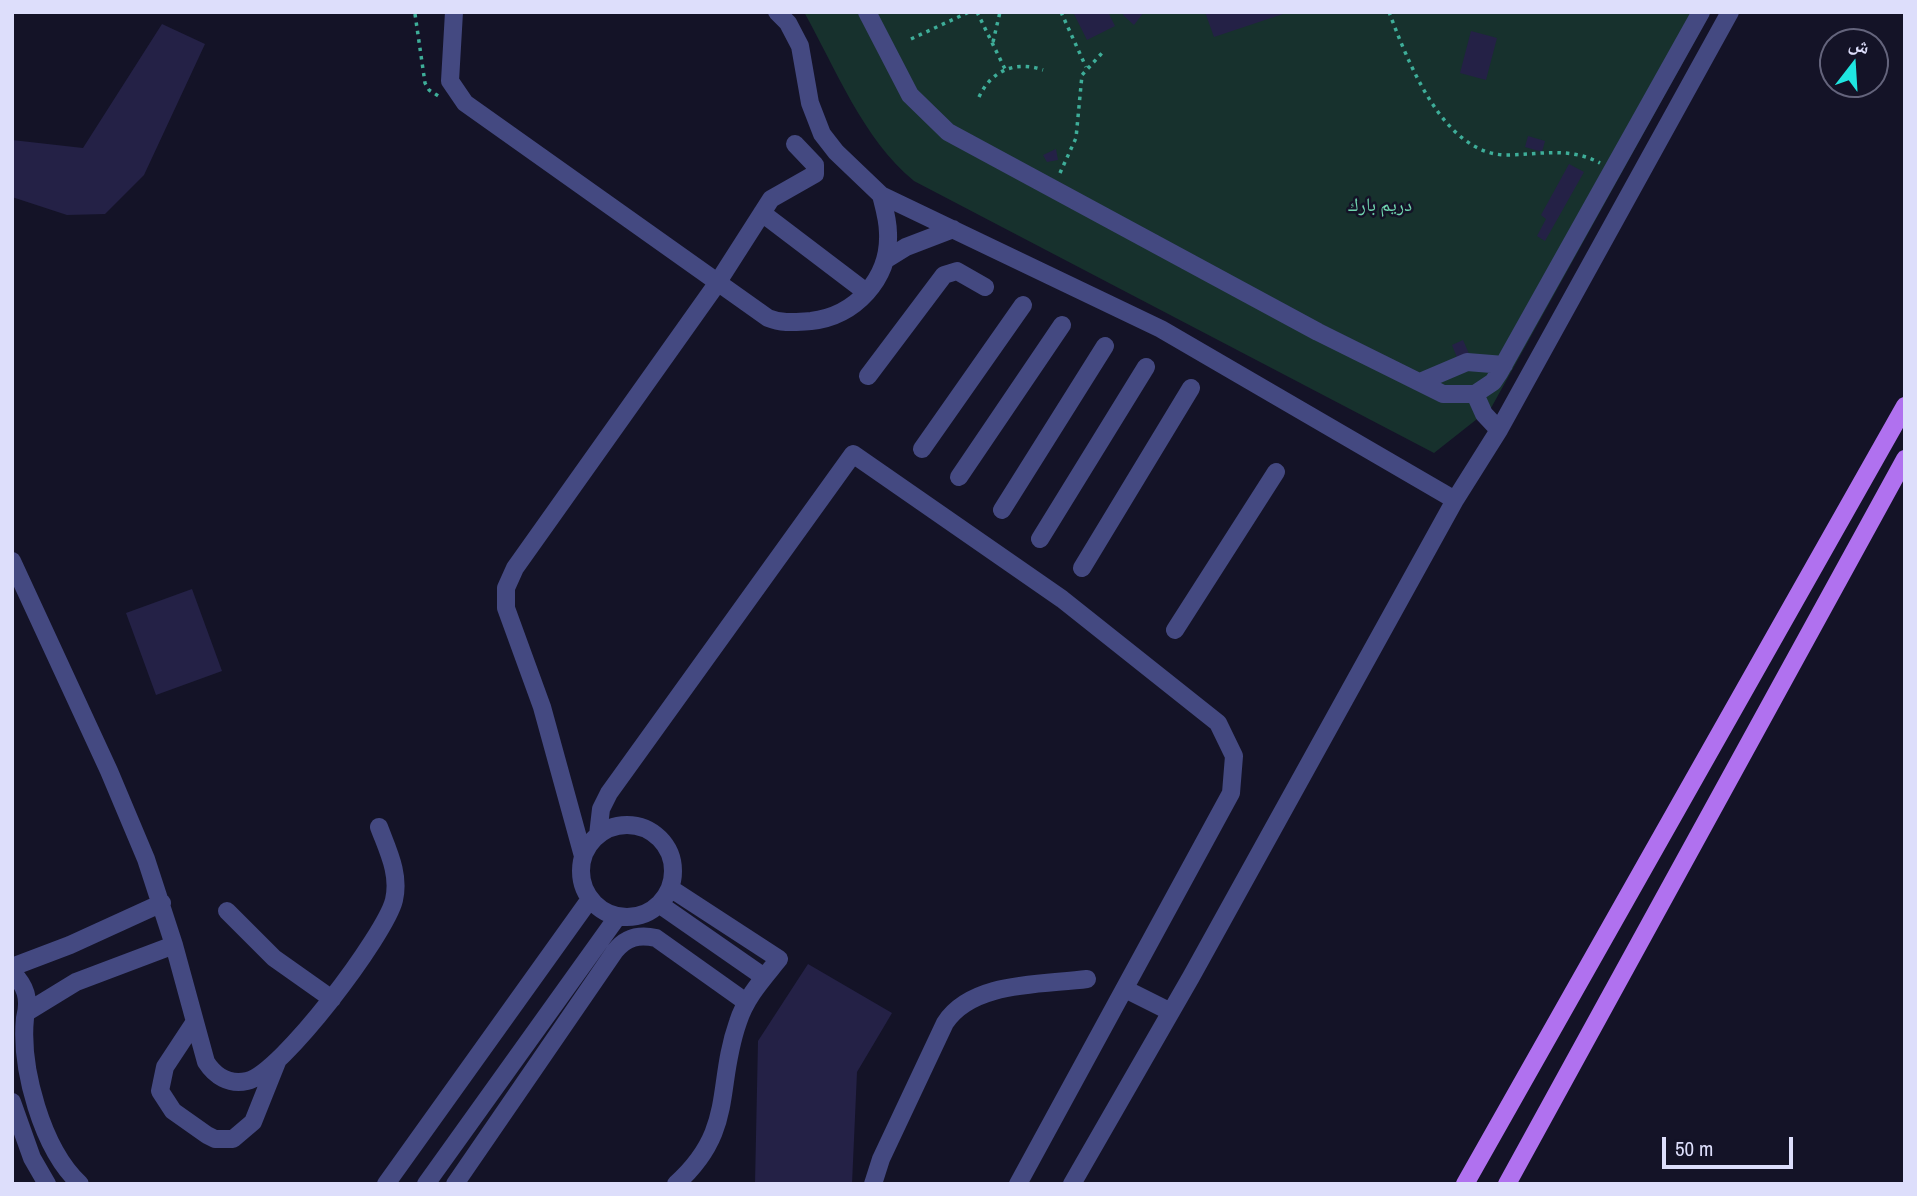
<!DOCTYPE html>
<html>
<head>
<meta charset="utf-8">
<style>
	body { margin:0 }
	#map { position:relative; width:1917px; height:1196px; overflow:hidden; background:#141327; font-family:"Archivo Narrow","Noto Naskh Arabic",sans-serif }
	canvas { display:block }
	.frame { position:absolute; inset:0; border:14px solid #dddefb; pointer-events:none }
	.north { position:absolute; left:1819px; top:28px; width:70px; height:70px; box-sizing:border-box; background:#141327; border:2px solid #64647c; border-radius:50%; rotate:17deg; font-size:19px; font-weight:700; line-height:28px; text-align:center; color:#dddefb }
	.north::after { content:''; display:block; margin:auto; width:24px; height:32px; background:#1fe6e1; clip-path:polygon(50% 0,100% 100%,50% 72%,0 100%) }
	.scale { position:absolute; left:1662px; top:1137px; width:131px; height:32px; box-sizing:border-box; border:4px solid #dddefb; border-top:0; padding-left:9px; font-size:21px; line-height:24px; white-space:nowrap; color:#dddefb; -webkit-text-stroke:5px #141327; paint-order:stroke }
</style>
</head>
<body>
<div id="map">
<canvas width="1917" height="1196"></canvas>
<div class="frame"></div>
<div class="north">ش</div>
<div class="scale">50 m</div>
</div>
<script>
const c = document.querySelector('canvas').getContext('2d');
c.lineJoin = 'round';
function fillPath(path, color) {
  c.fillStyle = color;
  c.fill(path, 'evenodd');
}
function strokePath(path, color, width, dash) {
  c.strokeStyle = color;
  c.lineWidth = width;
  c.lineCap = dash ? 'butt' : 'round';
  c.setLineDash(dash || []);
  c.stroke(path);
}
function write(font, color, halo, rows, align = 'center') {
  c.font = font + ' "Archivo Narrow","Noto Naskh Arabic",sans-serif';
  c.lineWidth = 5;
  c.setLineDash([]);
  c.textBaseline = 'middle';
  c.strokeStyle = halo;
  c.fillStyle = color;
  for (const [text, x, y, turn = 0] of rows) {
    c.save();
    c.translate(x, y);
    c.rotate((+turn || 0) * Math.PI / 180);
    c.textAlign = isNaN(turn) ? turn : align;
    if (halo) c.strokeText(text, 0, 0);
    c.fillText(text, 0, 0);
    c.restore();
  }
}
const green = new Path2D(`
	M804,12H1711L1491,408L1434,453L914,181C863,139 836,69 804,12Z`);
const building = new Path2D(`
	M1073,12H1108L1115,26L1087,40Z
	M1125,12H1144L1134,25L1123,15Z
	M1205,12H1286V13L1214,37Z
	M162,24L205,44L144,175L105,214L67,215L12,197V140L83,148Z
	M1471,31L1497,38L1486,80L1460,73Z
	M1528,136L1545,141L1542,152L1525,147Z
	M1056,149L1058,160L1047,162L1043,155Z
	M1569,164L1584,172L1545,241L1537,236L1546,219L1541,215Z
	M1463,340L1470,356L1458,360L1452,345Z
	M192,589L222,671L156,695L126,613Z
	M808,964L892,1013L857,1072L852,1184H755L758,1041Z`);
const path = new Path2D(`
	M403,12H421
	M977,12L1005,69
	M1061,12L1086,67
	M1389,12C1408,62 1443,153 1505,155C1539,155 1568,146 1600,163
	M415,14L425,83L429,90L440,97
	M911,39L969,12
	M993,42L1000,12
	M979,97C991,71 1015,60 1043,70
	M1060,173L1076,138L1082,75L1102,53`);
const minor = new Path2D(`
	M454,12L450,81L465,103L768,318C783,324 795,322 811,321C855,316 890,279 888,233C888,220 884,207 881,195
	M777,12L788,23L800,46L810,103L822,134L836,152L881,195L1161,329L1455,500
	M867,12L910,95L948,132L1318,332L1443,394H1475L1493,382L1499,373L1701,12
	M762,213L866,292
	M885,260L906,247L953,229
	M868,376L944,275L957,271L985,287
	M1420,382L1467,362L1504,365
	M1475,394L1484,414L1499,430
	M922,449L1023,305
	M959,477L1062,325
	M1002,510L1105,346
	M1040,539L1146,367
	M12,561L109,771L146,859L174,945L206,1062C215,1076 229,1085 247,1081C281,1074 386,934 394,900C400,874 388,851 379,827
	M1082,568L1191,388
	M1175,630L1276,472
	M581 871a46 46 0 1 1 92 0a46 46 0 1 1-92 0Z
	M598,835L601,809L609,793L853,454L1062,599L1218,723L1234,756L1231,793L1018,1184
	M583,856L542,707L506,608V588L515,568L716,285L771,199L815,174V165L795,144
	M670,888L779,959C763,979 746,997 738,1022C715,1087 736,1130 676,1184
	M659,904L764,977
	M227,911L274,958L332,999
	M12,967L70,945L162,903
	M12,972C26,986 30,999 25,1018
	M1125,989L1171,1012
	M27,1012L76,982L174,945
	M25,1018C20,1068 42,1149 80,1184
	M194,1023L165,1067L160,1091L173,1111L207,1135L215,1139H233L253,1122L277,1062
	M12,1102L32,1158L47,1184
	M386,1184L590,899
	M426,1184L618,916
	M455,1184L615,951C626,937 639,934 656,938L746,1002
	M873,1184L881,1159L945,1023C972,981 1042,985 1087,979
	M1072,1184L1191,977L1455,500L1499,430L1730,12`);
const major = new Path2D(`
	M1465,1184L1905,406
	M1507,1184L1905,459`);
const parkNames = [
	["دريم بارك",1380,206]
];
fillPath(green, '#17312d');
fillPath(building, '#242146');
strokePath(path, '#3eae99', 3.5, [3.5, 5]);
strokePath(minor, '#444981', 18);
strokePath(major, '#b071ef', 18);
write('19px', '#70d4af', '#141327', parkNames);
</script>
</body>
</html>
